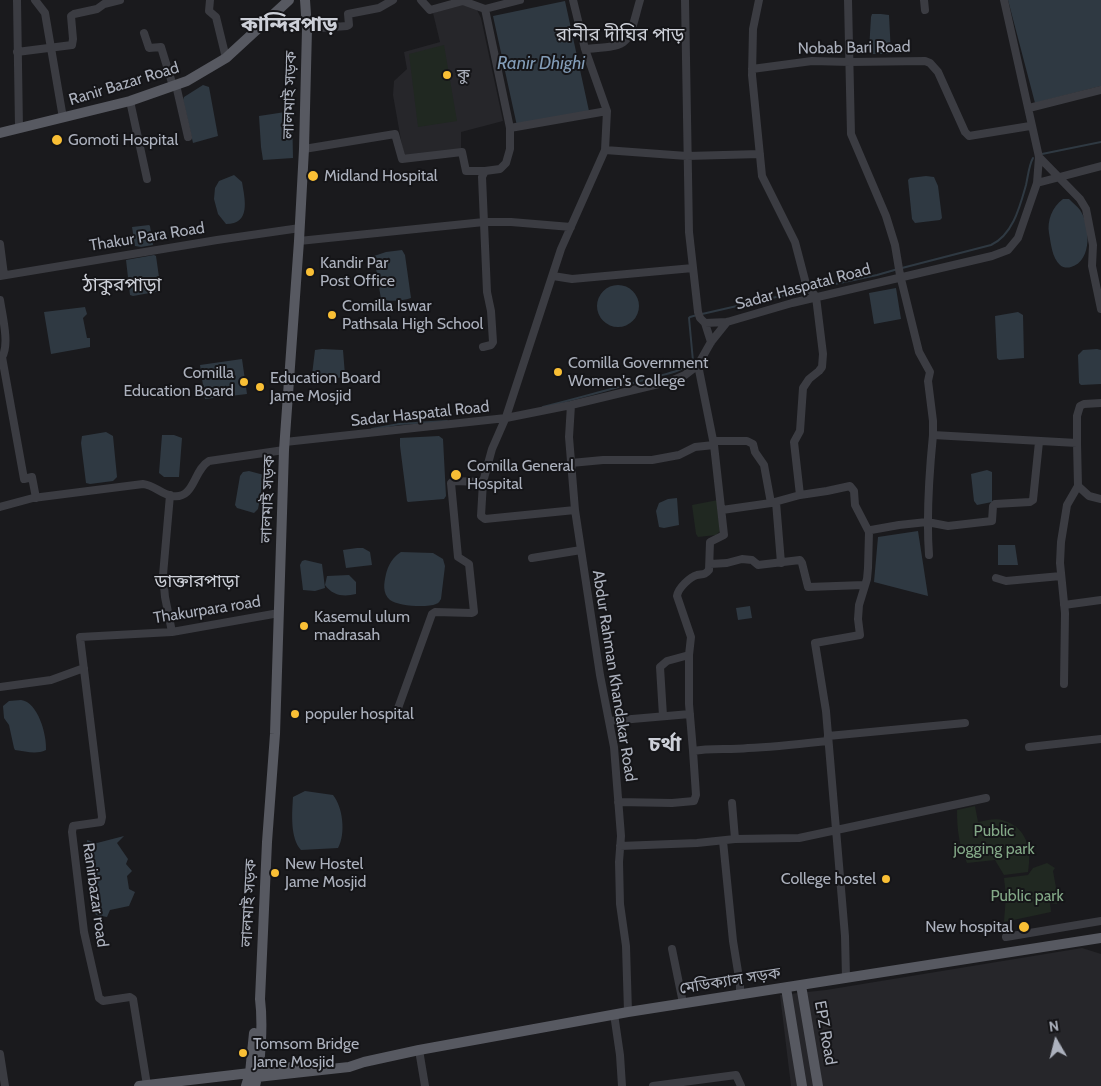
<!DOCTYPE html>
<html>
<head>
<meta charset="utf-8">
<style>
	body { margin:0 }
	#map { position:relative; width:1101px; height:1086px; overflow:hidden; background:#1a1a1d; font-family:Cabin,sans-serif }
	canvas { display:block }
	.north { position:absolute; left:1031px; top:1016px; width:50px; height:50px; -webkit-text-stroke:4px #151518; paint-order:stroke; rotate:352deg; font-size:14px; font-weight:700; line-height:20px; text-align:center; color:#acb1bd }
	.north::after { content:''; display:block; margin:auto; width:18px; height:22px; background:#acb1bd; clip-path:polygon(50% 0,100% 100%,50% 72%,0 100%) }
</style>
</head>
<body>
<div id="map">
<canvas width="1101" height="1086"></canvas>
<div class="north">N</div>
</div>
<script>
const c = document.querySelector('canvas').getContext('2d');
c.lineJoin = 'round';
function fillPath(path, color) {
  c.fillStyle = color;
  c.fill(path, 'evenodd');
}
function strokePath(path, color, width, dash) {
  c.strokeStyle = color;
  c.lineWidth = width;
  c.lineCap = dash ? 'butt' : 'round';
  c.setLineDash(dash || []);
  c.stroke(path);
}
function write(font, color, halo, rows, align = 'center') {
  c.font = font + ' Cabin,"Noto Sans Bengali",sans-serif';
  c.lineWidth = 4;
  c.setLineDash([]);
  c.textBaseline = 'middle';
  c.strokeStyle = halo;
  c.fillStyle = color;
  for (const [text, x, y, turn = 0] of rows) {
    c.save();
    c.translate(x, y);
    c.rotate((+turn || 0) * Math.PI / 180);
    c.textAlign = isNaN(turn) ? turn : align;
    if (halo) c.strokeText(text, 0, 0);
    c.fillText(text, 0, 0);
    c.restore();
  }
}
const built = new Path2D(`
	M460,4L476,8L481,18L503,121L461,132V149L404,157L393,95L394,81L407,69L404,52L440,42L433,13Z
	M1082,948L1101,954V1086H791L780,995L826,990Z`);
const green = new Path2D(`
	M444,45L457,121L418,127L409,54Z
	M718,500L720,531L716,535L698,537L696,534L692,505Z
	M975,806L978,822C985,821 995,818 1002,820C1027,827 1032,849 1028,872L1004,875L995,860L967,863C959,846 957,829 957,810Z
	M1047,863L1055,868L1053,871L1057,893V904L1050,903L1051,912L1004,922L1006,896L1004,878L1028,875L1033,868Z`);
const water = new Path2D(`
	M1008,0H1101V86L1035,103Z
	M565,1L589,111L517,126L493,16Z
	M881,14L889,15L891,54H871L869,50L871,17L872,14Z
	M203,85L209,87L218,136L193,143L183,100L184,97Z
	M292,111L293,158L263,160L261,147L259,116Z
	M234,175L242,182C245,200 251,224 226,224L218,214L214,199L215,188L219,181Z
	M926,176L934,177L938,186L942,218L940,220L915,223L912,219L908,180L910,178Z
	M1063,199H1069C1072,202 1077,206 1080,210C1090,224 1093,261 1071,267C1068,268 1063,268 1060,265C1052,258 1051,244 1049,233C1047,221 1052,207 1063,199Z
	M149,225L150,226L153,245L141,247L135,246L132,227Z
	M402,250L405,255L411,298C402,301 390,302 381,299L374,256L386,252Z
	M154,255L156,256L161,291L133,296L130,295L126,260Z
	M597 306a21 21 0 1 1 42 0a21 21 0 1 1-42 0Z
	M896,288L901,319L874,324L869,293Z
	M85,307L87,314L83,318L87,338H90V347L51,354L44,312Z
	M1018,312L1023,315L1024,358L999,360L997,358L995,316Z
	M322,349L343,350L345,375C337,381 321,378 312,375L315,350Z
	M1097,349L1101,350V384L1081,385L1079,383L1078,355L1083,350Z
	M242,359L247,394L205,399L200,365Z
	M106,432L113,436L117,477L113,481L90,484L86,483L81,443L82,436Z
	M162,435H174L182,438L179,477H164L159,473Z
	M439,436L443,439L446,496L444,499L408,502L407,501L400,446V438Z
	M987,470L992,472V502L977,505L974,501L971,474Z
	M249,471L264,475V478L258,509L254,513L237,508L235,505L240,476L243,472Z
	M677,498L679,525L664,528L659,527L656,511L659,503L668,499Z
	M918,531L928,596L874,582L878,537Z
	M998,545H1015L1018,565H998Z
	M357,548H363L370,552L372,565L346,568L343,550Z
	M401,552L433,553L443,559L445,566L441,599C439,602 439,603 436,604C427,608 397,606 390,600C382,593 384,583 386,574C388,565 393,557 401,552Z
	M305,560L322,564L325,588L315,591L303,590L300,565L302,561Z
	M349,575L356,582V594C344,597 333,596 325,585L327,576Z
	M750,606L752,618L738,620L736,608Z
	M21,700C38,702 47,735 46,750C35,755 26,751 15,750L14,748L9,725L4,718L3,706L9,701Z
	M305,791L333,795C343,807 346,834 338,848L301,850C290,838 292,813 293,797Z
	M124,836L117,843L128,859L126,864L132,871L127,876L129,889L135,892L129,906L110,910L107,917L96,915L92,909L93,887L92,874L88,865L87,840L97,843Z`);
const stream = new Path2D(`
	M1042,154L1101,142
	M902,268L991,245C1013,235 1020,206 1026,185C1028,176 1029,165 1033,158
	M816,288L877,275L898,269
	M702,314L807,290
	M543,407C579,398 615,388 651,378C664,374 683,372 693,361L689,318L690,317L697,315
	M372,429L399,424L447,421`);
const minor = new Path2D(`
	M17,0L19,128
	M35,0L45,13L63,118
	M210,0L209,11L216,17L226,58
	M421,0L430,10L463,1L485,9L510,128V149L506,163L500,169L485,171L482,177L487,292L491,311L493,342L491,345L483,347
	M573,0L585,49
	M685,0L689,232L698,312L700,318L705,323L711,342
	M759,0L753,29L752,75L762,176L795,242L806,284L816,297L823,354L822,367L819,371L809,379L803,388L800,431L794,442L800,495
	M848,0L851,134L886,216L895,245L900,275L919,352L930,372L928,381L933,421V435L1077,443L1078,486L1089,496L1101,499
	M924,0L925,10
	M485,9L520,0
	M307,29L347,26L349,25L348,14L379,8L393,0
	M144,33L149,48L161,47L173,86
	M17,52L72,45L73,39L71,16L74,14L97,9L104,4L120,0
	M752,69L812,61L850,62L925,61L930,63L938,72L965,132L969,136L1030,126
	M176,85L188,137
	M130,101L147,179
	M1029,108L1101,90
	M510,128L607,111
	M304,149L395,134L402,159L462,152L466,171H485
	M605,150L687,156L760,154
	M1039,157L1080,199L1086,209L1093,245L1092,266L1101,309
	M1037,183L1101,166
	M299,241L484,222H511L571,227
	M0,244L4,275
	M0,276L217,240L300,228
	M553,276L572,279L693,268
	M0,300C2,314 10,345 2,357L24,479L32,477L36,498
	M705,323L727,322L792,303L992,256L1008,250L1018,238L1037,183L1039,157L1004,0
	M571,405L569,437L575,510L600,675L614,747L621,836L619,862L620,904L626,946L628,1012
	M714,441H747L753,444L755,452L764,465L771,503
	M285,442L506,418L571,405L671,381L685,375L698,365L711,342L727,322
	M1077,443V416L1080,406L1084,404L1101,403
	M571,463L603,460H652L679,455L695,447L714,445
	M483,482L481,516L485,519L575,510
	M170,495L163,575L165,597L172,632
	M776,502L781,563
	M0,507L33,498L143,484C154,485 161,494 172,496C195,500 193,470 209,461L284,450
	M722,510L771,503L800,495L827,491L850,486L854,491L855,505L869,532
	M929,555C926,514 929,475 933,435
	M532,558L581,550
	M710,564L727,563L742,559L752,560L758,565L800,560L802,563L808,587L864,585
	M996,578L1006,581L1061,576
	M1064,605L1101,600
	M1064,684L1065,613L1060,563L1061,542L1067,505L1078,486
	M0,687L51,680L84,668
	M397,711L432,614L435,612L472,613L474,612L469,564L458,557L451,483L453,481L483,482L492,449L506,417L561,249L605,150L607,111L585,49C633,46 627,45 640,0
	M663,716L660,667L667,661L689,655
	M609,721L690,714
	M1029,747L1101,739
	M693,751L689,704V655L691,637L677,596C678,588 690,577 697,575C703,574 705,575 709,570L710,542L724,535L714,445L698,365
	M618,802L672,803L694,801L696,795L693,751C711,748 729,750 748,748C774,747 800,744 827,741L828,736L965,723
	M732,803L735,839
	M723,841L733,941L740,984V995
	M620,846L697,843L735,839L799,838L986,798
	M1006,937L1101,921
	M672,949L683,1003
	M846,978L845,936L826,711L815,643L860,635L858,619L859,605L867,579L868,568L869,532L871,530L899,525L927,522L948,526L992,521L993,506L995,504L1030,502L1033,500L1039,442
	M614,1014L620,1055L622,1086
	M419,1050L425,1086
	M0,1054L5,1086
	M147,1085L133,999L130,997L103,1001L99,998L84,932L72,832L73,826L101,822L102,817L80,637L172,632L279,613
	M653,1086L736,1075L741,1086`);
const major = new Path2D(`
	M0,133L130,101L187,81L226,58L289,0
	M801,985L818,1086
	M786,988L802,1086
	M258,1070L294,1067
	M257,1077L349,1067L364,1062L419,1050L628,1012L1101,938
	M139,1086L250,1073
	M246,1086L250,1073L254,1033
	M255,1086C261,1063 263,1023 260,999L267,842L275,734L284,450L299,241L304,149L307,29L305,0`);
const markers = [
	[447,75,5,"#f9bf35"],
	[57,140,6,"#f9bf35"],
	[313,176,6,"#f9bf35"],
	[310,272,5,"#f9bf35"],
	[332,315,5,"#f9bf35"],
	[558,372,5,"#f9bf35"],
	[244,382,5,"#f9bf35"],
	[260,387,5,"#f9bf35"],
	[456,475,6,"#f9bf35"],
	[304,626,5,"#f9bf35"],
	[295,714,5,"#f9bf35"],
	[275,873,5,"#f9bf35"],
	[886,879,5,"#f9bf35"],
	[1024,927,6,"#f9bf35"],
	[243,1053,5,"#f9bf35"]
];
const streetNames = [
	["Nobab Bari Road",854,48,-1],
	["Ranir Bazar Road",124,84,-17],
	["লালমাই সড়ক",290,95,-88],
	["Thakur Para Road",147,237,-9],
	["Sadar Haspatal Road",803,287,-15],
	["Sadar Haspatal Road",420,414,-6],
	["লালমাই সড়ক",268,499,-88],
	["Thakurpara road",207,610,-9],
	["Abdur Rahman Khandakar Road",614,676,81],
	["Ranirbazar road",95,895,82],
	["লালমাই সড়ক",249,903,-87],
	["মেডিক্যাল সড়ক",730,981,-9],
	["EPZ Road",825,1033,80]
];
const poiNames = [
	["কু",457,75],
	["Gomoti Hospital",68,140],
	["Midland Hospital",324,176],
	["Kandir Par",320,263],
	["Post Office",320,281],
	["Comilla Iswar",342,306],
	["Pathsala High School",342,324],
	["Comilla Government",568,363],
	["Women's College",568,381],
	["Comilla",234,373,"right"],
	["Education Board",234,391,"right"],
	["Education Board",270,378],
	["Jame Mosjid",270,396],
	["Comilla General",467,466],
	["Hospital",467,484],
	["Kasemul ulum",314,617],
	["madrasah",314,635],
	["populer hospital",305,714],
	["New Hostel",285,864],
	["Jame Mosjid",285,882],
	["College hostel",876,879,"right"],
	["New hospital",1013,927,"right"],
	["Tomsom Bridge",253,1044],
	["Jame Mosjid",253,1062]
];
const parkNames = [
	["Public",994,831],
	["jogging park",994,849],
	["Public park",1027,896]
];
const waterNames = [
	["Ranir Dhighi",541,64]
];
const neighbourhoodNames = [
	["ডাক্তারপাড়া",197,582]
];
const quarterNames = [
	["রানীর দীঘির পাড়",620,35],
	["ঠাকুরপাড়া",122,285]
];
const districtNames = [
	["কান্দিরপাড়",289,25],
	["চর্থা",665,745]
];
fillPath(built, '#26262a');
fillPath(green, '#202821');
fillPath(water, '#2f3942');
strokePath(stream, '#2f3942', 2);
strokePath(minor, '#3b3c42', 8);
strokePath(major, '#575961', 10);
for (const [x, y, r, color] of markers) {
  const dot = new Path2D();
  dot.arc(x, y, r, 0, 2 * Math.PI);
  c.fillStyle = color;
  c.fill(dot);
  strokePath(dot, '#151518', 2);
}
write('16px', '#acb1bd', '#151518', streetNames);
write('16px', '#acb1bd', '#151518', poiNames, 'left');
write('16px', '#83a887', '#151518', parkNames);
write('italic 18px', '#839db8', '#151518', waterNames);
write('18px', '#cdd0d8', '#151518', neighbourhoodNames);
write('19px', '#cdd0d8', '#151518', quarterNames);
write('bold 21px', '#cdd0d8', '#151518', districtNames);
</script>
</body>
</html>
